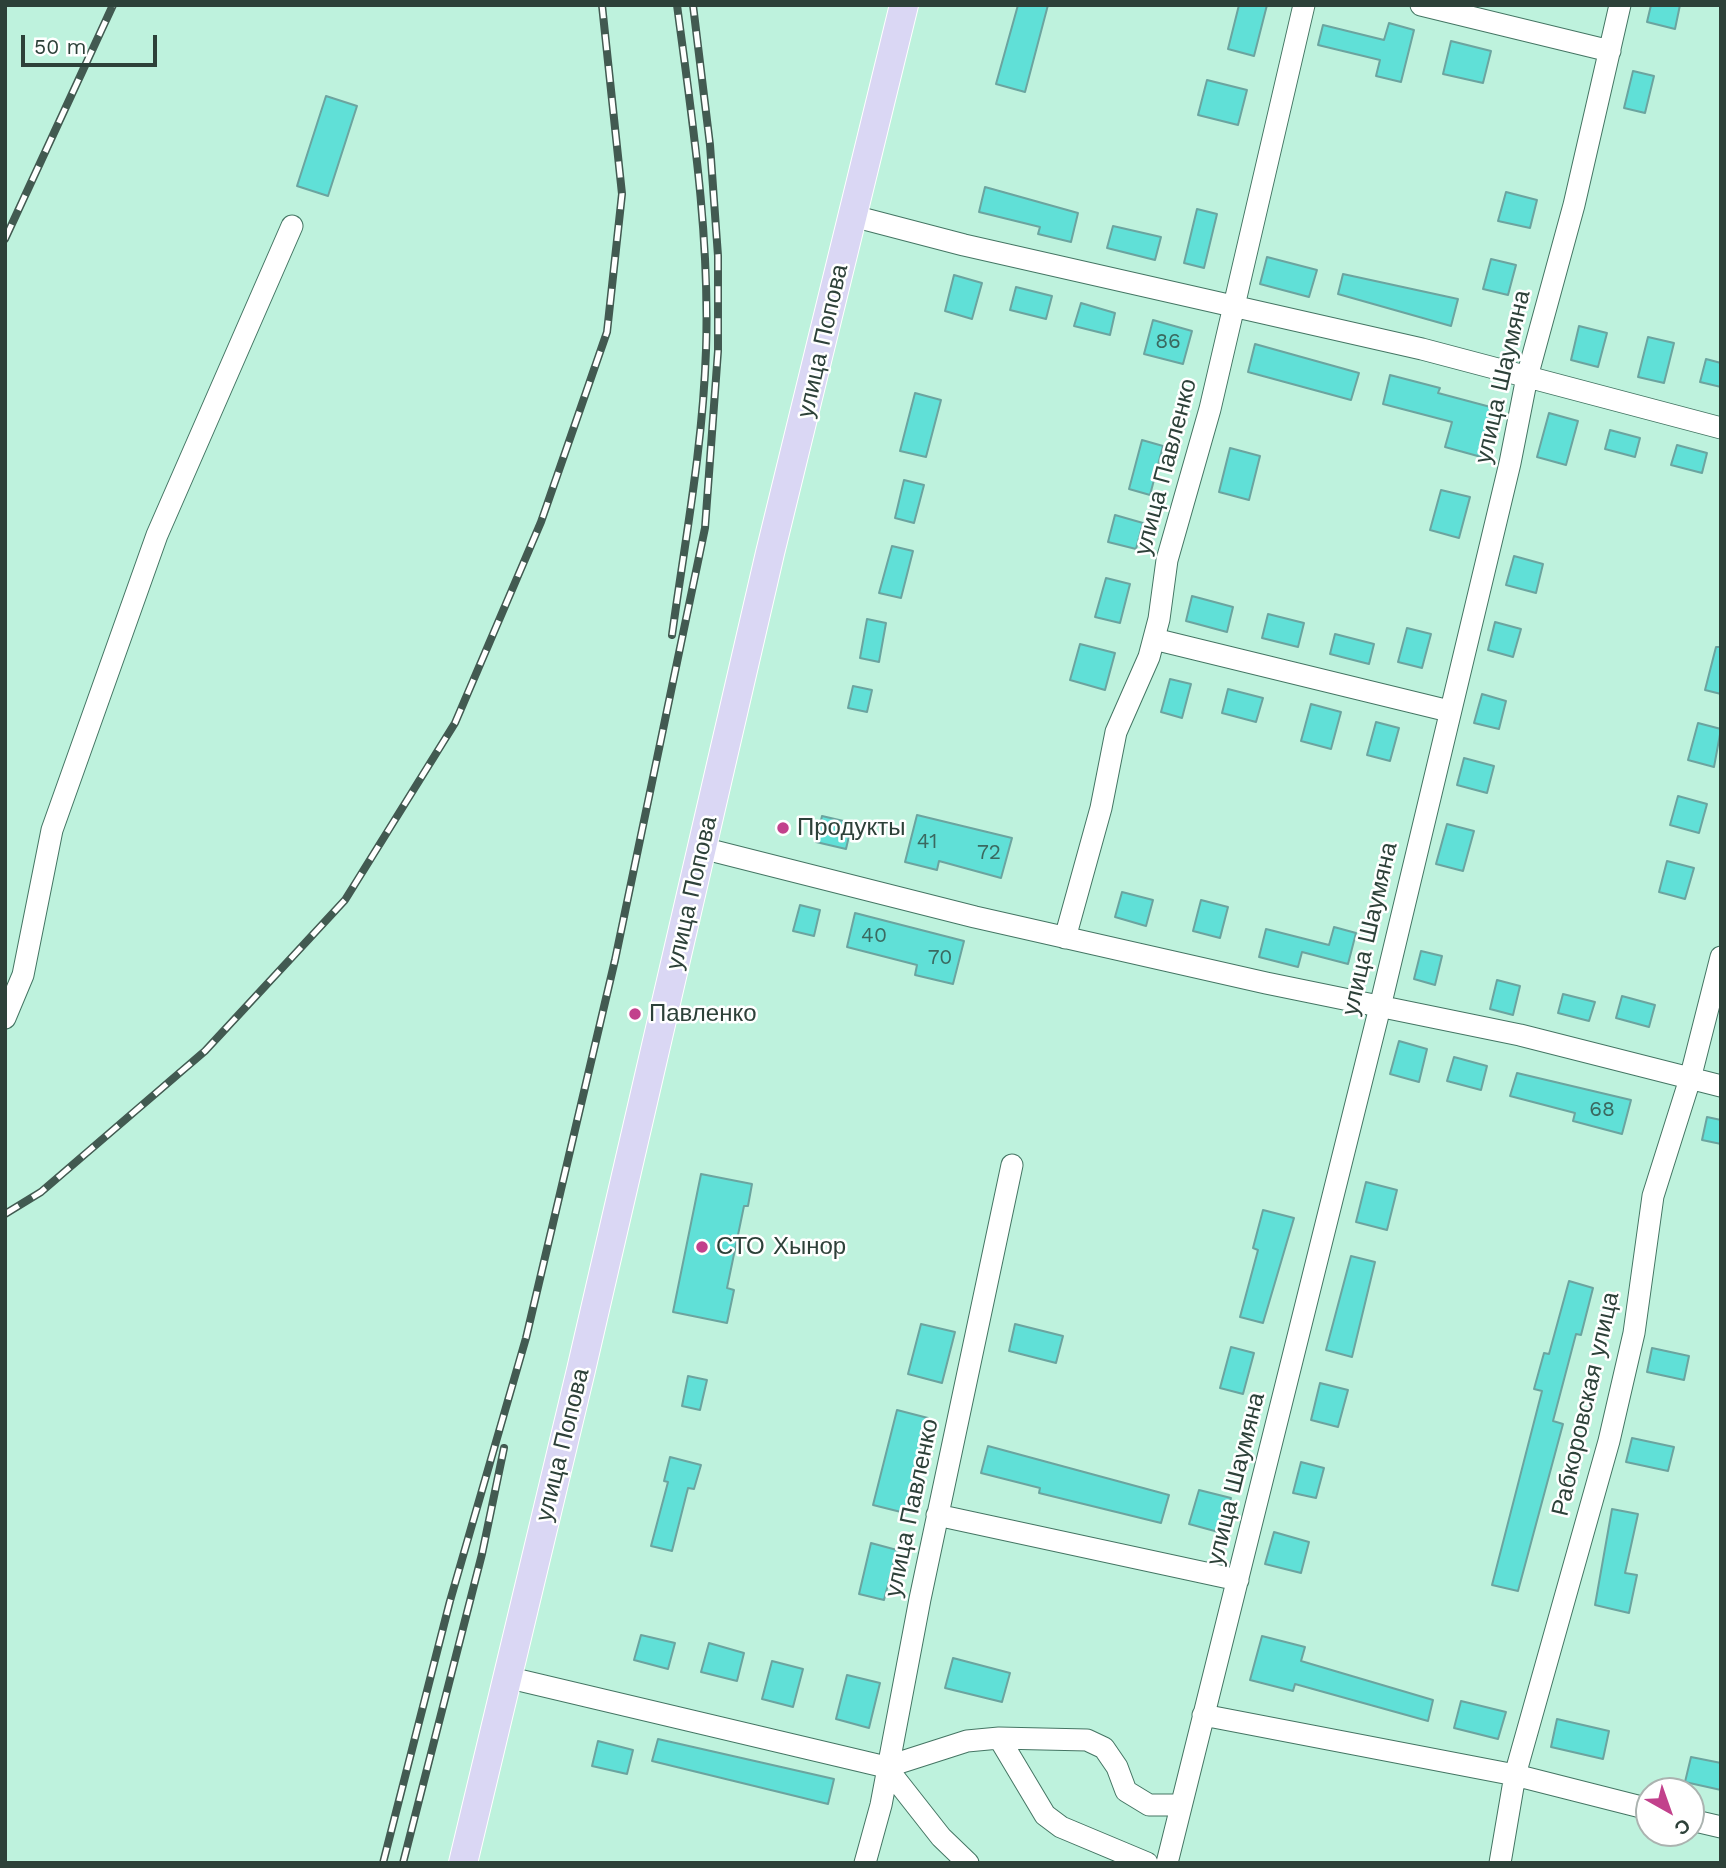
<!DOCTYPE html>
<html>
<head>
<meta charset="utf-8">
<style>
	body { margin:0 }
	#map { position:relative; width:1726px; height:1868px; overflow:hidden; background:#bef2dd; font-family:"Work Sans",sans-serif }
	canvas { display:block }
	.frame { position:absolute; inset:0; border:7px solid #2d4139; pointer-events:none }
	.north { position:absolute; left:1635px; top:1777px; width:70px; height:70px; box-sizing:border-box; background:#fff; border:2px solid #abb3b0; border-radius:50%; rotate:140deg; font-size:19px; font-weight:700; line-height:28px; text-align:center; color:#2d4139 }
	.north::after { content:''; display:block; margin:auto; width:24px; height:32px; background:#c2418c; clip-path:polygon(50% 0,100% 100%,50% 72%,0 100%) }
	.scale { position:absolute; left:21px; top:35px; width:136px; height:32px; box-sizing:border-box; border:4px solid #2d4139; border-top:0; padding-left:9px; font-size:21px; line-height:24px; white-space:nowrap; color:#2d4139; -webkit-text-stroke:5px #fff; paint-order:stroke }
</style>
</head>
<body>
<div id="map">
<canvas width="1726" height="1868"></canvas>
<div class="frame"></div>
<div class="north">С</div>
<div class="scale">50 m</div>
</div>
<script>
const c = document.querySelector('canvas').getContext('2d');
c.lineJoin = 'round';
function fillPath(path, color) {
  c.fillStyle = color;
  c.fill(path, 'evenodd');
}
function strokePath(path, color, width, dash) {
  c.strokeStyle = color;
  c.lineWidth = width;
  c.lineCap = dash ? 'butt' : 'round';
  c.setLineDash(dash || []);
  c.stroke(path);
}
function write(font, color, halo, rows, align = 'center') {
  c.font = font + ' "Work Sans",sans-serif';
  c.lineWidth = 5;
  c.setLineDash([]);
  c.textBaseline = 'middle';
  c.strokeStyle = halo;
  c.fillStyle = color;
  for (const [text, x, y, turn = 0] of rows) {
    c.save();
    c.translate(x, y);
    c.rotate((+turn || 0) * Math.PI / 180);
    c.textAlign = isNaN(turn) ? turn : align;
    if (halo) c.strokeText(text, 0, 0);
    c.fillText(text, 0, 0);
    c.restore();
  }
}
const building = new Path2D(`
	M1018,5H1048L1025,92L996,84Z
	M1239,5H1267L1254,56L1228,49Z
	M1651,5H1680L1675,29L1647,22Z
	M1389,23L1414,30L1401,82L1376,76L1380,60L1318,45L1323,25L1384,40Z
	M1451,41L1491,51L1483,83L1443,74Z
	M1633,71L1654,76L1645,113L1624,108Z
	M1207,80L1247,90L1238,125L1198,115Z
	M326,96L357,106L328,196L297,186Z
	M985,187L1078,213L1071,242L1038,234L1040,227L979,212Z
	M1506,192L1537,200L1530,228L1498,221Z
	M1197,209L1217,214L1204,268L1184,263Z
	M1113,226L1161,237L1155,260L1107,248Z
	M1267,257L1317,270L1309,297L1260,284Z
	M1491,259L1516,265L1508,295L1483,289Z
	M1343,274L1458,299L1451,326L1338,294Z
	M954,275L982,283L972,319L945,311Z
	M1016,287L1052,296L1046,319L1010,310Z
	M1081,303L1115,313L1110,335L1074,326Z
	M1153,320L1192,331L1183,364L1144,354Z
	M1579,326L1607,333L1598,367L1571,360Z
	M1648,337L1674,343L1664,383L1638,377Z
	M1255,344L1359,373L1351,400L1248,372Z
	M1706,359L1721,363V387L1700,382Z
	M1390,375L1440,388L1438,393L1498,409L1485,458L1445,447L1452,422L1383,404Z
	M915,393L941,400L926,457L900,451Z
	M1549,413L1578,421L1566,465L1537,457Z
	M1610,430L1640,438L1635,457L1605,449Z
	M1142,440L1163,446L1150,495L1129,489Z
	M1677,445L1707,453L1702,473L1671,465Z
	M1230,448L1260,456L1249,500L1219,492Z
	M904,480L924,485L914,523L895,518Z
	M1441,490L1470,497L1459,538L1430,530Z
	M1115,515L1143,523L1136,549L1108,542Z
	M892,546L913,551L901,598L879,593Z
	M1514,556L1543,564L1536,593L1506,585Z
	M1106,578L1130,584L1120,623L1095,617Z
	M1192,596L1233,607L1227,632L1186,621Z
	M1268,614L1304,623L1298,647L1262,638Z
	M867,619L886,623L879,662L860,658Z
	M1495,622L1521,629L1513,657L1488,650Z
	M1407,628L1431,634L1422,668L1398,662Z
	M1335,634L1374,644L1369,664L1330,654Z
	M1080,644L1115,653L1105,690L1070,680Z
	M1716,647H1721V694L1705,690Z
	M1170,679L1191,684L1182,718L1161,712Z
	M853,686L872,690L867,712L848,708Z
	M1228,689L1263,698L1256,722L1222,713Z
	M1482,694L1506,701L1499,729L1474,723Z
	M1311,704L1341,712L1331,749L1301,741Z
	M1376,722L1399,728L1390,761L1367,755Z
	M1698,723L1721,729L1714,767L1688,760Z
	M1464,758L1494,766L1487,793L1457,785Z
	M1678,796L1707,804L1699,833L1670,825Z
	M917,815L1012,838L1001,878L939,861L937,870L905,862Z
	M822,816L852,823L846,849L816,842Z
	M1447,824L1474,831L1463,871L1436,864Z
	M1667,861L1694,868L1685,899L1659,892Z
	M1122,892L1153,900L1146,926L1115,917Z
	M1201,900L1228,907L1220,938L1193,931Z
	M800,905L820,910L814,936L793,931Z
	M855,913L964,941L953,984L915,975L917,965L847,947Z
	M1334,927L1356,933L1348,964L1302,952L1298,967L1259,957L1266,929L1329,945Z
	M1421,951L1442,956L1435,985L1414,979Z
	M1497,980L1520,986L1513,1015L1490,1009Z
	M1563,994L1595,1002L1589,1021L1558,1013Z
	M1622,996L1655,1005L1649,1027L1616,1018Z
	M1399,1041L1427,1049L1419,1082L1390,1074Z
	M1454,1057L1487,1066L1481,1090L1447,1081Z
	M1517,1073L1631,1100L1622,1134L1573,1121L1575,1113L1510,1096Z
	M1707,1117L1721,1120V1144L1702,1140Z
	M701,1174L752,1184L748,1206H744L727,1288L734,1290L727,1323L673,1312Z
	M1366,1182L1397,1190L1387,1230L1356,1222Z
	M1263,1210L1294,1218L1263,1323L1240,1317L1258,1250L1253,1248Z
	M1351,1256L1375,1262L1352,1357L1326,1350Z
	M1569,1281L1593,1288L1581,1335L1576,1334L1553,1421L1563,1424L1518,1591L1492,1585L1542,1391L1534,1389L1544,1353L1549,1354Z
	M921,1324L955,1332L942,1383L908,1374Z
	M1015,1324L1063,1336L1056,1363L1009,1351Z
	M1231,1347L1254,1353L1243,1394L1220,1388Z
	M1652,1348L1689,1356L1684,1380L1647,1372Z
	M688,1376L707,1380L700,1410L682,1406Z
	M1320,1383L1348,1390L1338,1427L1311,1420Z
	M897,1410L928,1418L905,1513L873,1505Z
	M1632,1438L1674,1447L1668,1471L1626,1462Z
	M988,1446L1169,1495L1161,1523L1039,1493L1040,1488L981,1473Z
	M670,1457L701,1465L694,1489L688,1488L672,1551L651,1546L668,1482L664,1481Z
	M1301,1462L1324,1468L1316,1498L1293,1493Z
	M1199,1490L1231,1498L1222,1533L1189,1524Z
	M1612,1509L1638,1514L1625,1573L1637,1575L1629,1613L1595,1605Z
	M1274,1532L1309,1542L1301,1573L1265,1564Z
	M871,1543L897,1550L884,1600L859,1594Z
	M641,1635L675,1643L668,1669L634,1660Z
	M1262,1636L1305,1647L1301,1661L1433,1700L1428,1721L1295,1684L1293,1691L1250,1680Z
	M709,1643L744,1653L737,1681L701,1672Z
	M953,1658L1010,1673L1002,1702L945,1688Z
	M772,1661L803,1669L793,1707L762,1699Z
	M847,1675L880,1683L869,1728L836,1719Z
	M1461,1701L1506,1712L1498,1739L1454,1728Z
	M1557,1719L1609,1731L1603,1759L1551,1747Z
	M658,1739L834,1779L828,1804L652,1761Z
	M598,1741L633,1750L627,1774L592,1766Z
	M1691,1757L1721,1763V1790L1685,1782Z`);
const minor = new Path2D(`
	M1421,5L1610,51
	M853,216L964,245L1422,349L1721,428
	M1154,639L1449,711
	M702,848L975,917L1266,983L1520,1035L1721,1086
	M1065,938L1101,808L1116,732L1149,657L1159,619L1167,560L1210,409L1304,5
	M5,1018L23,975L52,830L157,535L292,226
	M937,1515L1238,1580
	M506,1677L886,1767L967,1741L999,1738L1087,1740L1104,1748L1117,1767L1126,1791L1149,1805H1180
	M1203,1715L1515,1775L1649,1809
	M999,1738L1045,1815L1061,1827L1147,1863
	M886,1767L941,1837L968,1863
	M1691,1820L1721,1827
	M865,1863L881,1805L920,1599L1012,1165
	M1167,1863L1380,1007L1510,463L1527,377L1574,205L1620,5
	M1500,1863L1515,1775L1609,1441L1634,1333L1653,1196L1690,1079L1721,957`);
const major = new Path2D(`
	M463,1863L581,1370L770,553L904,5`);
const rail = new Path2D(`
	M5,239L113,5
	M672,635C685,541 703,445 706,350C710,234 692,119 677,5
	M5,1214L41,1192L205,1051L345,900L455,723L541,522L607,332L622,194L602,5
	M383,1863L450,1601L526,1338L615,960L705,528L718,351V256L710,145L693,5
	M403,1863L482,1554L504,1448`);
const markers = [
	[783,828,7,"#c2418c"],
	[635,1014,7,"#c2418c"],
	[702,1247,7,"#c2418c"]
];
const numberNames = [
	["86",1168,342],
	["41",927,842],
	["72",989,853],
	["40",874,936],
	["70",940,958],
	["68",1602,1110]
];
const streetNames = [
	["улица Попова",823,341,-77],
	["улица Шаумяна",1503,377,-77],
	["улица Павленко",1166,467,-75],
	["улица Попова",692,893,-77],
	["улица Шаумяна",1370,929,-77],
	["Рабкоровская улица",1586,1404,-77],
	["улица Попова",563,1445,-76],
	["улица Шаумяна",1236,1479,-76],
	["улица Павленко",912,1508,-78]
];
const poiNames = [
	["Продукты",797,828],
	["Павленко",649,1014],
	["СТО Хынор",716,1247]
];
fillPath(building, '#60e0d7');
strokePath(building, '#6ba49f', 2);
strokePath(minor, '#447563', 23);
strokePath(major, '#fff', 30);
strokePath(minor, '#fff', 21);
strokePath(major, '#dad7f4', 28);
strokePath(rail, '#425a51', 8);
strokePath(rail, '#fff', 5, [16]);
for (const [x, y, r, color] of markers) {
  const dot = new Path2D();
  dot.arc(x, y, r, 0, 2 * Math.PI);
  c.fillStyle = color;
  c.fill(dot);
  strokePath(dot, '#fff', 2.5);
}
write('21px', '#3a6960', null, numberNames);
write('24px', '#2d4139', '#fff', streetNames);
write('24px', '#2d4139', '#fff', poiNames, 'left');
</script>
</body>
</html>
